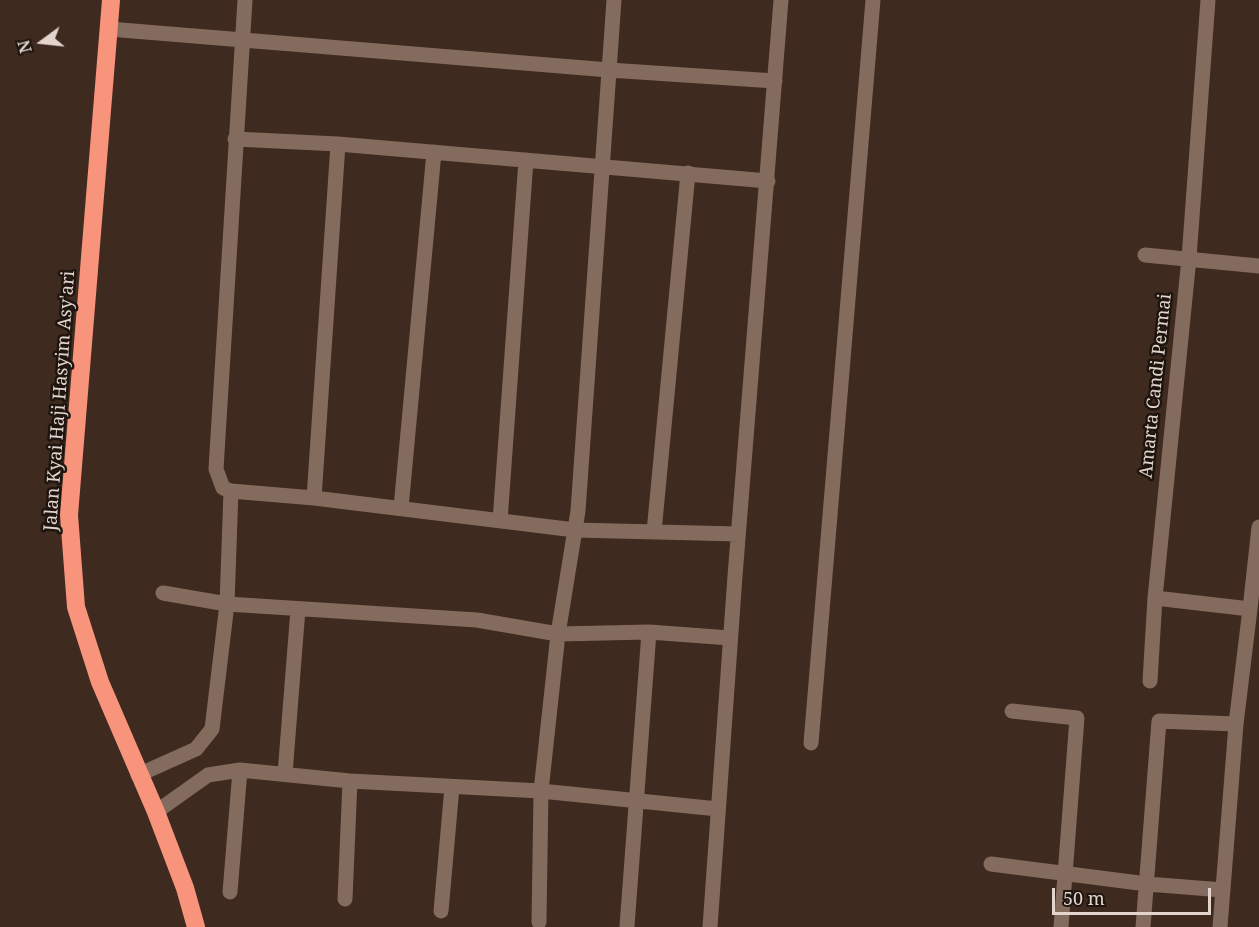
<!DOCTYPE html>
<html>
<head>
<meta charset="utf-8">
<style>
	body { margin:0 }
	#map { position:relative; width:1259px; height:927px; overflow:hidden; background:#3e2a1e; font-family:"Noto Serif",serif }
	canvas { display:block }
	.north { position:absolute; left:12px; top:12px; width:60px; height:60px; -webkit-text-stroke:4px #1e150f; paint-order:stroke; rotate:255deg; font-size:16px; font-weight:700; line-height:24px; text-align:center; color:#e3d5ce }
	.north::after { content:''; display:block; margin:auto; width:21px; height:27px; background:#e3d5ce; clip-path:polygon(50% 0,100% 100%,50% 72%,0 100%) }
	.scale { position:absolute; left:1052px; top:888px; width:159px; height:27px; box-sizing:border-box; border:3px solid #e3d5ce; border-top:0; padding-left:8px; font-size:18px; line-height:21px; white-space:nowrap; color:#e3d5ce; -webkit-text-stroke:4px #1e150f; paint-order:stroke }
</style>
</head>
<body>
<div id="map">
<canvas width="1259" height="927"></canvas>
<div class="north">N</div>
<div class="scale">50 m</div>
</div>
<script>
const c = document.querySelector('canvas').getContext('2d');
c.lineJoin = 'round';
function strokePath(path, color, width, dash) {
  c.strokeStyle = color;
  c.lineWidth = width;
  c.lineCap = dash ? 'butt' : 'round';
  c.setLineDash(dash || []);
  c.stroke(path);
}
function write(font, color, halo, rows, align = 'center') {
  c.font = font + ' "Noto Serif",serif';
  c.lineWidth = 5;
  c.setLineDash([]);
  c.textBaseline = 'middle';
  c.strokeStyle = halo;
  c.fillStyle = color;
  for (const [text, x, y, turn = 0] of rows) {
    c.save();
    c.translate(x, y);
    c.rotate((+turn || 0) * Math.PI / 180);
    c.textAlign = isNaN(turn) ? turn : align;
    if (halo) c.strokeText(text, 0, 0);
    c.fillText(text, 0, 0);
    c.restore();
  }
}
const street = new Path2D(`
	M245,0L216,469L223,488L231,491L314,498L575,530L738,534
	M1208,0L1189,258L1155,598L1250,609L1259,527
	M109,29L609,70L775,81
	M235,139L338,144
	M1145,255L1259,266
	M314,498L338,144L768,181
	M401,508L434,152
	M500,521L526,160
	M654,532L688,173
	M163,593L227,604L477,620L558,634L649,632L730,638
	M1150,681L1155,598
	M1012,711L1077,718L1061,927
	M811,743L873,0
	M285,774L298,609
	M138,775L196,749L212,729L227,604L231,491
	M156,812L208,775L240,770L350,781L541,791L718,809
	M991,864L1147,884L1223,890
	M230,892L240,770
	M345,899L350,781
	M441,911L452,787
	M539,922L541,791L558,634L578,511L614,0
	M627,926L649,632
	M710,927L735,576L781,0
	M1143,927L1159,721L1236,724
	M1220,927L1236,724L1250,609`);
const highway = new Path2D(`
	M111,0L69,515L76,607L100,682L156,812L185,888L196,927`);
const streetNames = [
	["Amarta Candi Permai",1156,386,-84],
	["Jalan Kyai Haji Hasyim Asy'ari",60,401,-86]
];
strokePath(street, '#836b5e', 15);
strokePath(highway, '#f8937c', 18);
write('18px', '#e3d5ce', '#1e150f', streetNames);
</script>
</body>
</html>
